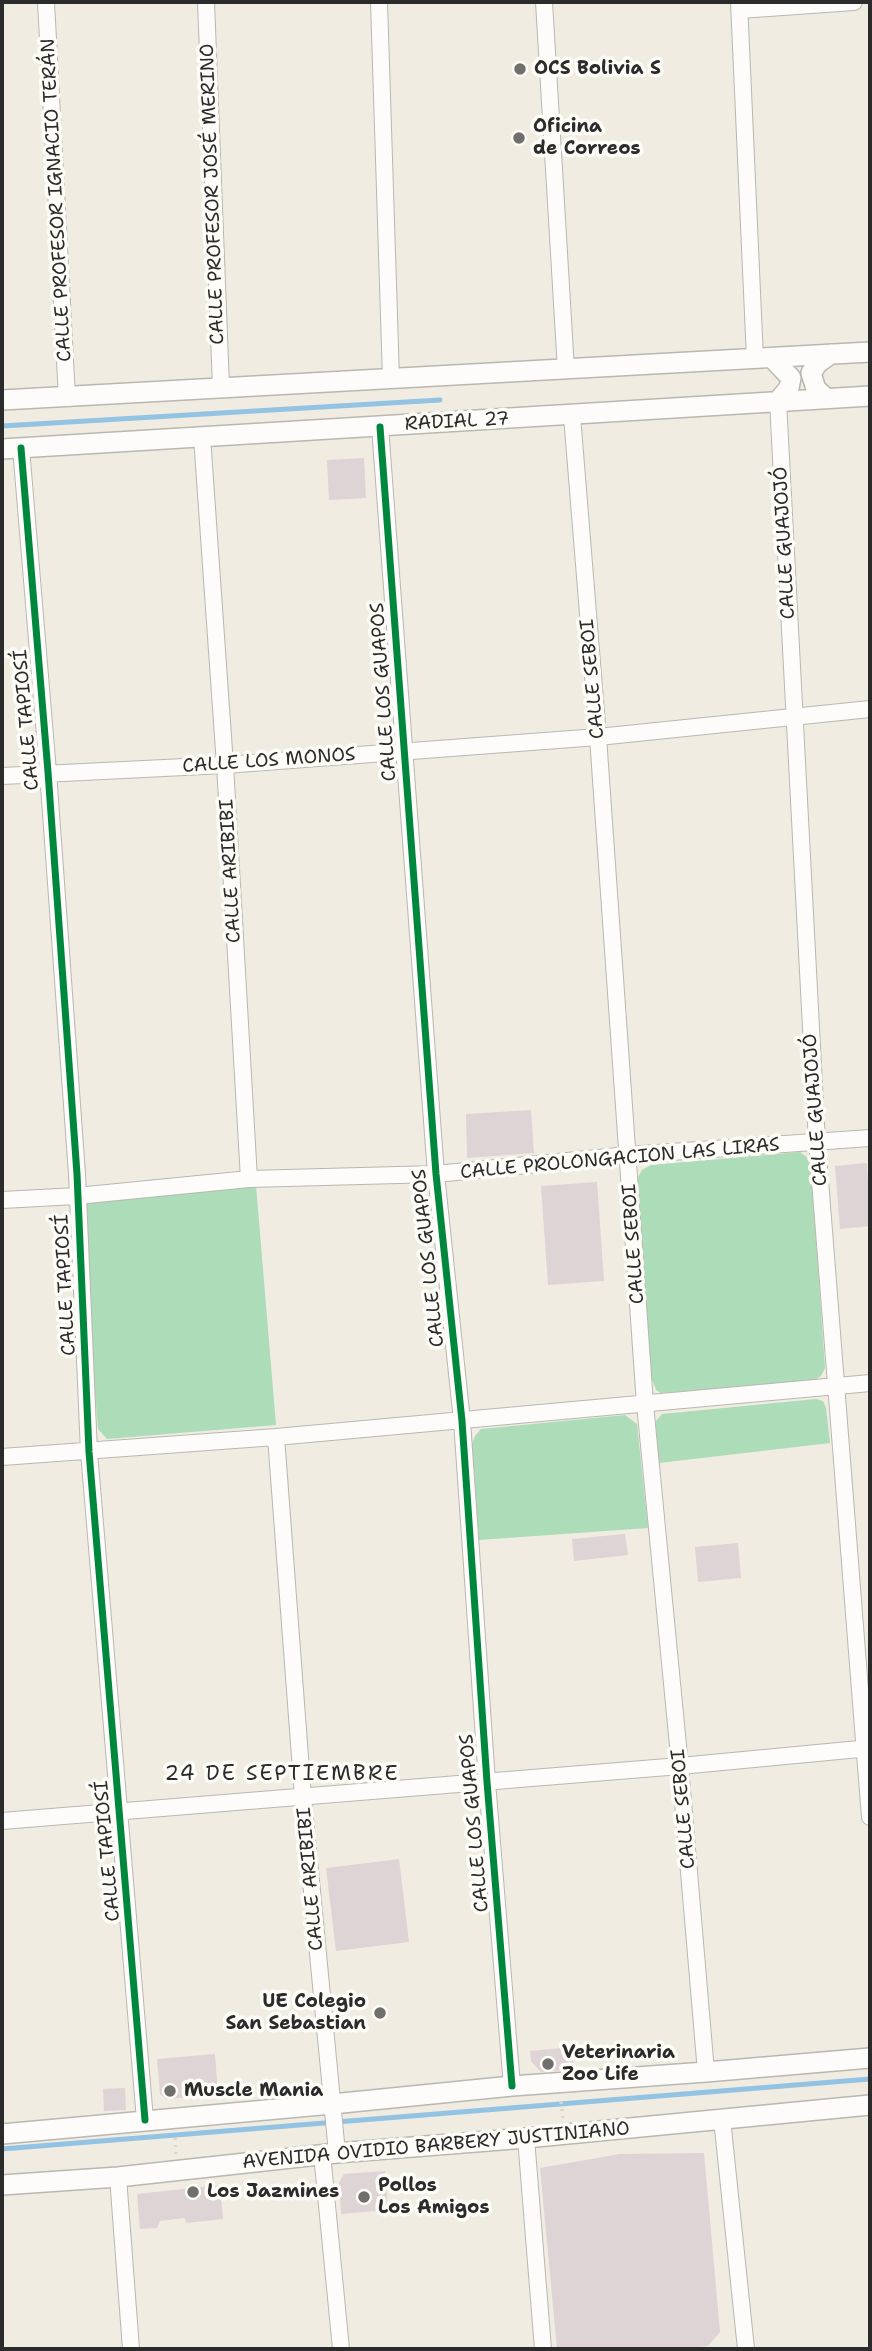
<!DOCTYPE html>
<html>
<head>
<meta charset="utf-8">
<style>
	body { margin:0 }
	#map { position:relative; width:872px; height:2351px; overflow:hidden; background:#f0ece2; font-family:"Shantell Sans",sans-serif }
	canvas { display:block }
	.frame { position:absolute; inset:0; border:4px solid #2b2b2b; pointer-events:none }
</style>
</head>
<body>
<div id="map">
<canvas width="872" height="2351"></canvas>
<div class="frame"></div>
</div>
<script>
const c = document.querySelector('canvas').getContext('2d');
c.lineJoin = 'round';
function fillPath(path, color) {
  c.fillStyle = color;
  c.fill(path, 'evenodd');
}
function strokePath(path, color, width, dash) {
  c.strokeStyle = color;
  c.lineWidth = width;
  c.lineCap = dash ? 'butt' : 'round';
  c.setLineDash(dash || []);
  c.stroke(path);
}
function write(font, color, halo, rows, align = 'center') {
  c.font = font + ' "Shantell Sans",sans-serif';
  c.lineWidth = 7;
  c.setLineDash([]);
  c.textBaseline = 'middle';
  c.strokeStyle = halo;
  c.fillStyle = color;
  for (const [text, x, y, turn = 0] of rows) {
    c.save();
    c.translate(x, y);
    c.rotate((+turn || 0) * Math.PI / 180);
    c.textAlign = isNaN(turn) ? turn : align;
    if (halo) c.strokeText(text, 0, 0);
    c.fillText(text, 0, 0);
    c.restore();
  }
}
const green = new Path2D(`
	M800,1152L808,1158L811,1169L825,1368L821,1376L813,1381L661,1393L656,1390L651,1377L637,1179L642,1170L651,1165Z
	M256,1185L276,1425L107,1439L98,1429L80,1210L86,1202Z
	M816,1399L823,1401L826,1408L830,1443L659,1463L656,1426V1421L662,1414Z
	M625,1415L637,1424L648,1528L479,1540L472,1444L475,1436L481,1429Z`);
const stream = new Path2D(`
	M2,426L440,400
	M2,2149L870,2079`);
const building = new Path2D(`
	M364,458L366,498L329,500L327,460Z
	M531,1110L534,1153L467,1158L466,1114Z
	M867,1163L870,1226L840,1229L835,1166Z
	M597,1182L604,1281L548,1285L541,1186Z
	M625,1534L628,1555L574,1561L572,1539Z
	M738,1543L741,1578L698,1582L695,1547Z
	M399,1859L409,1942L336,1951L326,1868Z
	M572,2047L574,2069L541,2072L531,2061L530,2051Z
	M215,2054L218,2095L166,2099L160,2094L157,2059Z
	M125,2088L126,2110L104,2111L103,2089Z
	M704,2153L720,2332L708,2346L670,2349H557L540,2168L620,2154Z
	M385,2171L388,2210L341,2214L339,2183L344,2174Z
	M220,2185L223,2219L186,2223L185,2218L160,2221L157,2228L140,2229L137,2194Z`);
const path = new Path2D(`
	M561,2102L563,2118
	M175,2138L176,2154`);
const minor = new Path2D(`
	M46,2L67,398
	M206,2L221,387
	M379,2L391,379
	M544,2L566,370
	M739,2L755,359
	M740,10L854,2
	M778,401L817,1142L870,1817
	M572,416L598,737L645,1404L680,1766L706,2072
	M380,427L436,1174L462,1421L487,1782L512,2086
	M202,437L225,765L249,1179
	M21,448L48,772L77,1174L89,1452L145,2120
	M2,776L225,765L598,737L870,709
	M2,1200L77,1196L249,1179L436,1174L628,1155L870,1138
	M276,1437L303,1797L337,2153
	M2,1457L276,1437L870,1383
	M2,1821L680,1766L870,1748
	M722,2119L746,2349
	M526,2138L543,2349
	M322,2154L341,2349
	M118,2177L131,2349`);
const tertiary = new Path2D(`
	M772,358L791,378L789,388L778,401
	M826,398L816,389L811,373L818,363L831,354
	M2,400L870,352
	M2,449L870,396
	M2,2134L332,2104L512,2086L706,2072L870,2058
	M2,2185L118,2177L337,2153L526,2138L870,2105`);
const cycleway = new Path2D(`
	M380,427L436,1174L462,1421L487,1782L512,2086
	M21,448L48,772L77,1174L89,1452L145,2120`);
const markers = [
	[520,69,7,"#706f6b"],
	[519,138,7,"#706f6b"],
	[380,2013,7,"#706f6b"],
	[548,2064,7,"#706f6b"],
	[170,2091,7,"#706f6b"],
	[193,2192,7,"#706f6b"],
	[364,2197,7,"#706f6b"]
];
const poiNames = [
	["OCS Bolivia S",534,69],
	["Oficina",533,127],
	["de Correos",533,149],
	["UE Colegio",366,2002,"right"],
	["San Sebastian",366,2024,"right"],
	["Veterinaria",562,2053],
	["Zoo Life",562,2075],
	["Muscle Mania",184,2091],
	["Pollos",378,2186],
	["Los Amigos",378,2208],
	["Los Jazmines",207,2192]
];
const streetNames = [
	["CALLE PROFESOR JOSÉ MERINO",213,194,-92],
	["CALLE PROFESOR IGNACIO TERÁN",57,200,-93],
	["RADIAL 27",457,422,-3],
	["CALLE GUAJOJÓ",785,543,-93],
	["CALLE SEBOI",593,679,-95],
	["CALLE LOS GUAPOS",384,692,-94],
	["CALLE TAPIOSÍ",27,720,-95],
	["CALLE LOS MONOS",269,761,-4],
	["CALLE ARIBIBI",231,871,-93],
	["CALLE GUAJOJÓ",816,1110,-94],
	["CALLE PROLONGACION LAS LIRAS",620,1159,-5],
	["CALLE SEBOI",634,1244,-94],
	["CALLE LOS GUAPOS",429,1258,-96],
	["CALLE TAPIOSÍ",66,1285,-93],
	["CALLE SEBOI",684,1809,-95],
	["CALLE LOS GUAPOS",475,1823,-95],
	["CALLE TAPIOSÍ",108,1851,-95],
	["CALLE ARIBIBI",311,1879,-95],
	["AVENIDA OVIDIO BARBERY JUSTINIANO",436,2146,-5]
];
const neighbourhoodNames = [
	["24 DE SEPTIEMBRE",282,1775]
];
fillPath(green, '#acdcb8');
strokePath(stream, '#93c3e2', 5);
fillPath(building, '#ded3d5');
strokePath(minor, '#b9b7b0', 18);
strokePath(tertiary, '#b9b7b0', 22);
strokePath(path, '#d6d5d3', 3.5, [2, 5]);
strokePath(minor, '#fdfcfb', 16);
strokePath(tertiary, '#fdfcfb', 19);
strokePath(cycleway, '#00873e', 7);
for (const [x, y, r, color] of markers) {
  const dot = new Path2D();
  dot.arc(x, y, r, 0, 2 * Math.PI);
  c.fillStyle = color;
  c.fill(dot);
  strokePath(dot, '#fdfcf7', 2.5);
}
write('bold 19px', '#2b2b2b', '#fdfcf7', poiNames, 'left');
write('19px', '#2b2b2b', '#fdfcf7', streetNames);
c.letterSpacing = '2px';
write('21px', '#2b2b2b', '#fdfcf7', neighbourhoodNames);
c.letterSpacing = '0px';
</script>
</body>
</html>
